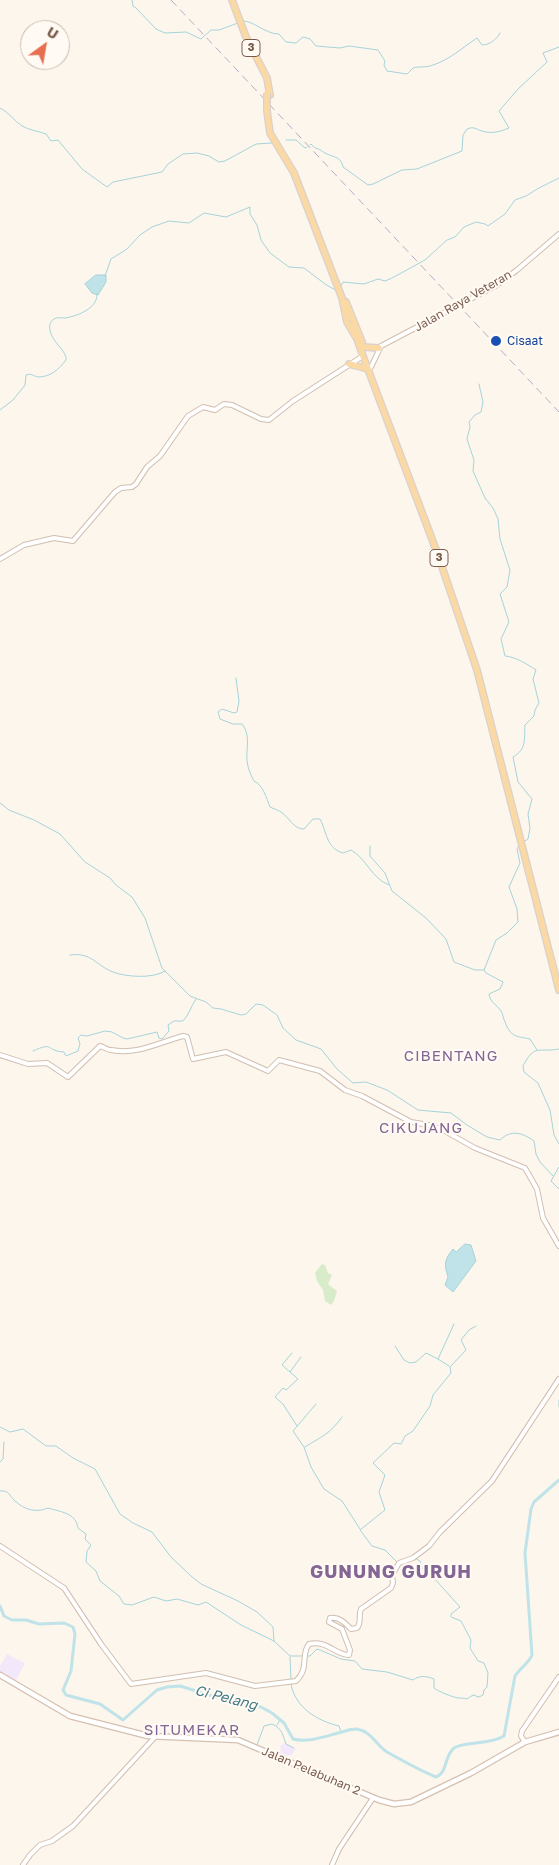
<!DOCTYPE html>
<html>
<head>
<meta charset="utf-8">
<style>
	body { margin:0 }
	#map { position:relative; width:559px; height:1865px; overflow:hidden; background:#fdf6ec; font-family:"Golos Text",sans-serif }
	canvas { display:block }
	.north { position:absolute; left:20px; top:20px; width:50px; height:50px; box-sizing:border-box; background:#fffaf3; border:1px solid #cabbb1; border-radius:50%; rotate:32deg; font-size:14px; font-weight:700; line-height:20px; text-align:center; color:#7a5c4d }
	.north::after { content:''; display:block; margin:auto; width:18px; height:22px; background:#e76f51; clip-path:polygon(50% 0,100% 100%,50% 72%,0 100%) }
</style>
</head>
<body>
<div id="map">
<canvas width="559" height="1865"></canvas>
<div class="north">U</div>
</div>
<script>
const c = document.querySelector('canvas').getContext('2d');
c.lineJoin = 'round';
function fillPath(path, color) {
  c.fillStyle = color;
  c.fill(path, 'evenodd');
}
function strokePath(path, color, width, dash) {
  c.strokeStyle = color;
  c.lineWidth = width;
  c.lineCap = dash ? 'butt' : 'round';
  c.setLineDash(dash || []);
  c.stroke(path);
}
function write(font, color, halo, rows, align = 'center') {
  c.font = font + ' "Golos Text",sans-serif';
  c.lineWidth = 4;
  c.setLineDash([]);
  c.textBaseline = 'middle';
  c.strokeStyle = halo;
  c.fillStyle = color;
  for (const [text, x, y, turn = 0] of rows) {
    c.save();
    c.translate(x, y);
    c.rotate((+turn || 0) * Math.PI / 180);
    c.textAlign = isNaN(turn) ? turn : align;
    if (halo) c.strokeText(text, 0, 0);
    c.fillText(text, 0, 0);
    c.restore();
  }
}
const education = new Path2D(`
	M7,1654L25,1663L15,1682L0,1673V1666Z
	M284,1743L296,1749L291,1756L289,1755L287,1759L279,1755L281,1749L280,1746Z`);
const green = new Path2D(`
	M322,1264L325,1265L328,1273L332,1275L328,1284L337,1291L334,1301L331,1305L325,1301L323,1290L317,1281L315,1273Z`);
const water = new Path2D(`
	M96,275H106V282L98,295L92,293L85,284Z
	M465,1244L471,1245L476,1261L453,1292L445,1285L448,1277C444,1264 444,1260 453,1249L456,1252Z`);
const stream = new Path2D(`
	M132,0L133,6L136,8L156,29L165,33L186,32L201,39L211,30H219L238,23
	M242,21C253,20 265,34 279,34L286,42L296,43L303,37L310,39L316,46L340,48L349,46L378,50L385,61L384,65L387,71L407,74L413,68C420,66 426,68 433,65C449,60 462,48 477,38L482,45C490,45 497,39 500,33
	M0,108C9,112 14,121 22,126C29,130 38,131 46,134L51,141L58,140L82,169L107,187L113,182L162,172L168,164L183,154L197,153L209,156L219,162L225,161L256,144L272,143
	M286,140H296L305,148L307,147
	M310,145L311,144L315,148C321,149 322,152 327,154C336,158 341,157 343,167L368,185L373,184L402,170L417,169L462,151L463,135L467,129C474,126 475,129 482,131C491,134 500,132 509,128L499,111L519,88L547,62L543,53L559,47
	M105,276L111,259L127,249L140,235L152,227L169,221L189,223L204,213L226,217L250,207V214L257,225L261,240L270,253L289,267L304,268L325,284L337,291
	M341,286L343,282L364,284L378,279L385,281L392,278L425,260L447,240L455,237L464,227L476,222L485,224L488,226L505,214L515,200L526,196L537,189L559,178
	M479,384L483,402L481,412L475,415L469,422L470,427L467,439L474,460L473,471L485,498L493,508L498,519L500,539L510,570L507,587L500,594L509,622L501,639L505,656C516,657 527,664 536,670L533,679L539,703L535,710L534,716L525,725C524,739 527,749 513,757L518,782L532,799L528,814L530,828L528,839L523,842
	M0,410L13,400L25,385L26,375C32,373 33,376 38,377C51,377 59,369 66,360V357C62,346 52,342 50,330C49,326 50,321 54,319C57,317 61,318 65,318C78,316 98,308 97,294
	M236,678L239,701L237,712L234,713L222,709L218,712L220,719L233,724H242C251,735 246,748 247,761C248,768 250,774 254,781C263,785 266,797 270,807C274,809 278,810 281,812C290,818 293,829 304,829L313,819H320C327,832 326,848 343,853L351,850C367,859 371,878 389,885
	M0,803L9,810L34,820L60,834L85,862L110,878L116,885L132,897L145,918L162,968L190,996L206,1002L213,1008L221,1009L241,1015L246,1014L256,1004L263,1005L277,1015L283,1028L296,1040L321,1049L337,1069L353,1083L366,1082L387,1090L418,1110L451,1113L467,1125L487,1137L500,1140C511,1129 523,1133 534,1141L536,1154L540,1162L553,1176
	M520,844L517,849L520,863L509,887L517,909L518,922L507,933L496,940L484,970L486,973L503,982L500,989L489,994C490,1002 496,1004 501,1011C503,1014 503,1018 505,1022C511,1038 517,1036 530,1039L537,1050
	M370,846V856L385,873L392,891L426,918L446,939L454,962L475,970H484
	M70,955C92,952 95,965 113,972C126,977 153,979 165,971
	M559,1049C538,1053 535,1043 523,1066L524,1072L538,1083L550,1110L554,1135L559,1144
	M33,1051C55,1041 45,1051 64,1052L66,1056L78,1051L80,1044L78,1038L81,1035L87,1036L105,1031L112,1032L123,1038L127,1039L157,1032L159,1038L162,1039L169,1031L168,1025L174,1021H183C189,1015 191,1006 196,999
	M559,1167L551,1181L559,1189
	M395,1346L404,1360L410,1363L416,1362L426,1353L438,1359
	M449,1366L438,1359L454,1324
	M290,1372L282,1365L292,1353
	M559,1400V1407
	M316,1404L293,1431L304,1447L311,1467L324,1489L342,1501L360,1529
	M297,1426L283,1404L275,1397L283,1388L286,1390L298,1379L290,1372L301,1357
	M0,1427L10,1432L23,1429L46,1446H56L73,1458L95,1469L120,1514L133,1523L152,1532L171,1557L191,1576L201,1584L238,1601L257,1612L273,1627L274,1641
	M305,1447C322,1436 329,1435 342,1417
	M0,1462L3,1459L4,1442
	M0,1491C10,1490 8,1495 15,1501C25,1510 36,1513 48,1508C61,1512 76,1513 78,1528L86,1534L85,1539L91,1545L87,1551L86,1562L96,1571L100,1581L119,1596L124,1604L132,1605L154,1597L166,1601L177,1599L198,1605L206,1602L241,1625L274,1641L290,1656H310L317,1649L320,1650L341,1659L355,1661L362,1669L387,1672L413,1680C420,1675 426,1676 434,1679V1688C439,1692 453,1697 458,1698C461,1698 464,1698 467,1699L473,1695L479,1697L483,1695L484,1690L487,1687L488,1673L484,1663L478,1661L470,1648L471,1640L461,1621L451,1617V1614L460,1607L433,1577L424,1572L420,1561L415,1558
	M397,1562L385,1550L372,1546L360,1530L385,1510L379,1492L385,1475L373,1463L394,1443L401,1444L405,1436L413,1431L430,1406L433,1395L451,1373L450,1367L466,1350L461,1340L469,1330L476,1326
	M400,1565L407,1562
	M290,1657L291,1680
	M291,1684C295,1708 318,1721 339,1726L341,1732
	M277,1725L280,1720
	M257,1745L264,1726L272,1724C282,1728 283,1736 286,1744L294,1748`);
const river = new Path2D(`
	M0,1606L4,1616L12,1620H26L39,1624L64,1623L73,1627L75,1634L71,1671L63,1690L66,1695L100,1704L123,1720L157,1690L167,1687L180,1686L229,1701L261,1707L272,1713L284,1723L293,1739C309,1743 326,1736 342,1732C347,1730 352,1729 357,1729C372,1732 376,1745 387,1752C403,1761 419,1770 436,1777C448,1772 444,1756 454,1748C464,1741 490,1745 504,1736L515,1676C520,1668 529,1663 532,1655L525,1553L531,1509L534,1502L559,1480`);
const tertiary = new Path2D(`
	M371,367L381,346L497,285L517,270L559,234
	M0,559L24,545L54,538L73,541L115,492L121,488L132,487L136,484L147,467L160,456L188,416L203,407L215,410L224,404L232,405L261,419L269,420L293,401L363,356
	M0,1055L28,1064L47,1063L68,1077L100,1046C104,1047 107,1050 111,1050C137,1055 158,1043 183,1036L187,1037L193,1059L226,1052L268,1071L279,1060L320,1071L345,1090L362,1096L411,1122L429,1125L443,1130L475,1148L525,1168L537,1189L543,1218L559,1246
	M0,1546L64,1588L101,1644L131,1684L206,1673L255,1686L296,1681C310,1668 300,1655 309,1644C328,1640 335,1655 349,1655L350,1650L342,1629L329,1622L330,1618C339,1616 346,1624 351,1629L357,1628C362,1622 358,1615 361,1609L391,1588L393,1583L392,1575L399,1563L413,1558L429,1546L440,1532L492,1481L559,1379
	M525,1742L521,1736L522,1731L559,1677
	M23,1865L30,1855L40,1845L52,1841L73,1826L155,1737
	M332,1865L339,1849L373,1798`);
const secondary = new Path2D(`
	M0,1675L70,1716L148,1736L238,1740L379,1800L394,1804L411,1802L471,1773L525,1742L559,1732`);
const primary = new Path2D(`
	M232,0L246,37L267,78L270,95
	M267,111L270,133L294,173L342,298L347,322L357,339L363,356L438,555L477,670L559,990
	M346,302L362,342
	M363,347L379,348
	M349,364L368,369`);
const rail = new Path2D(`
	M171,0L559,412`);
const primaryBridge = new Path2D(`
	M267,93V111`);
const markers = [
	[496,341,6,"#1a4fb4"]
];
const shields = [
	[251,48,18],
	[439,558,18]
];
const shieldNames = [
	["3",251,48],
	["3",439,558]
];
const streetNames = [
	["Jalan Raya Veteran",463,301,-30],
	["Jalan Pelabuhan 2",311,1771,23]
];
const transitNames = [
	["Cisaat",507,341]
];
const waterNames = [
	["Ci Pelang",226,1698,14]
];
const quarterNames = [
	["CIBENTANG",451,1056],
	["CIKUJANG",421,1128],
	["SITUMEKAR",192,1730]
];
const districtNames = [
	["GUNUNG GURUH",391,1572]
];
fillPath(education, '#f3e8fa');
fillPath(green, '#d8ecc9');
fillPath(water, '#bfe3e8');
strokePath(water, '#a5d3da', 1);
strokePath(stream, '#a5d3da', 1);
strokePath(river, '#bfe3e8', 3);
strokePath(tertiary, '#d1beb0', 6);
strokePath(secondary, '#d6c0b0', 7);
strokePath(primary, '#dad1cd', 8);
strokePath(tertiary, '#fff', 4);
strokePath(secondary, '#fff', 4.5);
strokePath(primary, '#fbd9a5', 5.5);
strokePath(rail, '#b9a8c9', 1, [8, 5]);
strokePath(primaryBridge, '#dad1cd', 8, []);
strokePath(primaryBridge, '#fbd9a5', 5.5);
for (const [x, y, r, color] of markers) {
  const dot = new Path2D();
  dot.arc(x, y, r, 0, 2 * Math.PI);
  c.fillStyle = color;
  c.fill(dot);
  strokePath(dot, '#fffaf3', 2);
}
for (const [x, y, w] of shields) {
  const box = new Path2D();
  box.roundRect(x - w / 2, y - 8.5, w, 17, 4);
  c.fillStyle = '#fffaf3';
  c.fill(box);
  strokePath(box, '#7a5c4d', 1);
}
write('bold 11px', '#7a5c4d', null, shieldNames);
write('12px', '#7a5c4d', '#fffaf3', streetNames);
write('12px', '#164399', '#fffaf3', transitNames, 'left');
write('italic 14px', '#437c86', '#fffaf3', waterNames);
c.letterSpacing = '1px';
write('15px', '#846695', '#fffaf3', quarterNames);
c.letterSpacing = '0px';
c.letterSpacing = '1px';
write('bold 18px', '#846695', '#fffaf3', districtNames);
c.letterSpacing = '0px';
</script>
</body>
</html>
